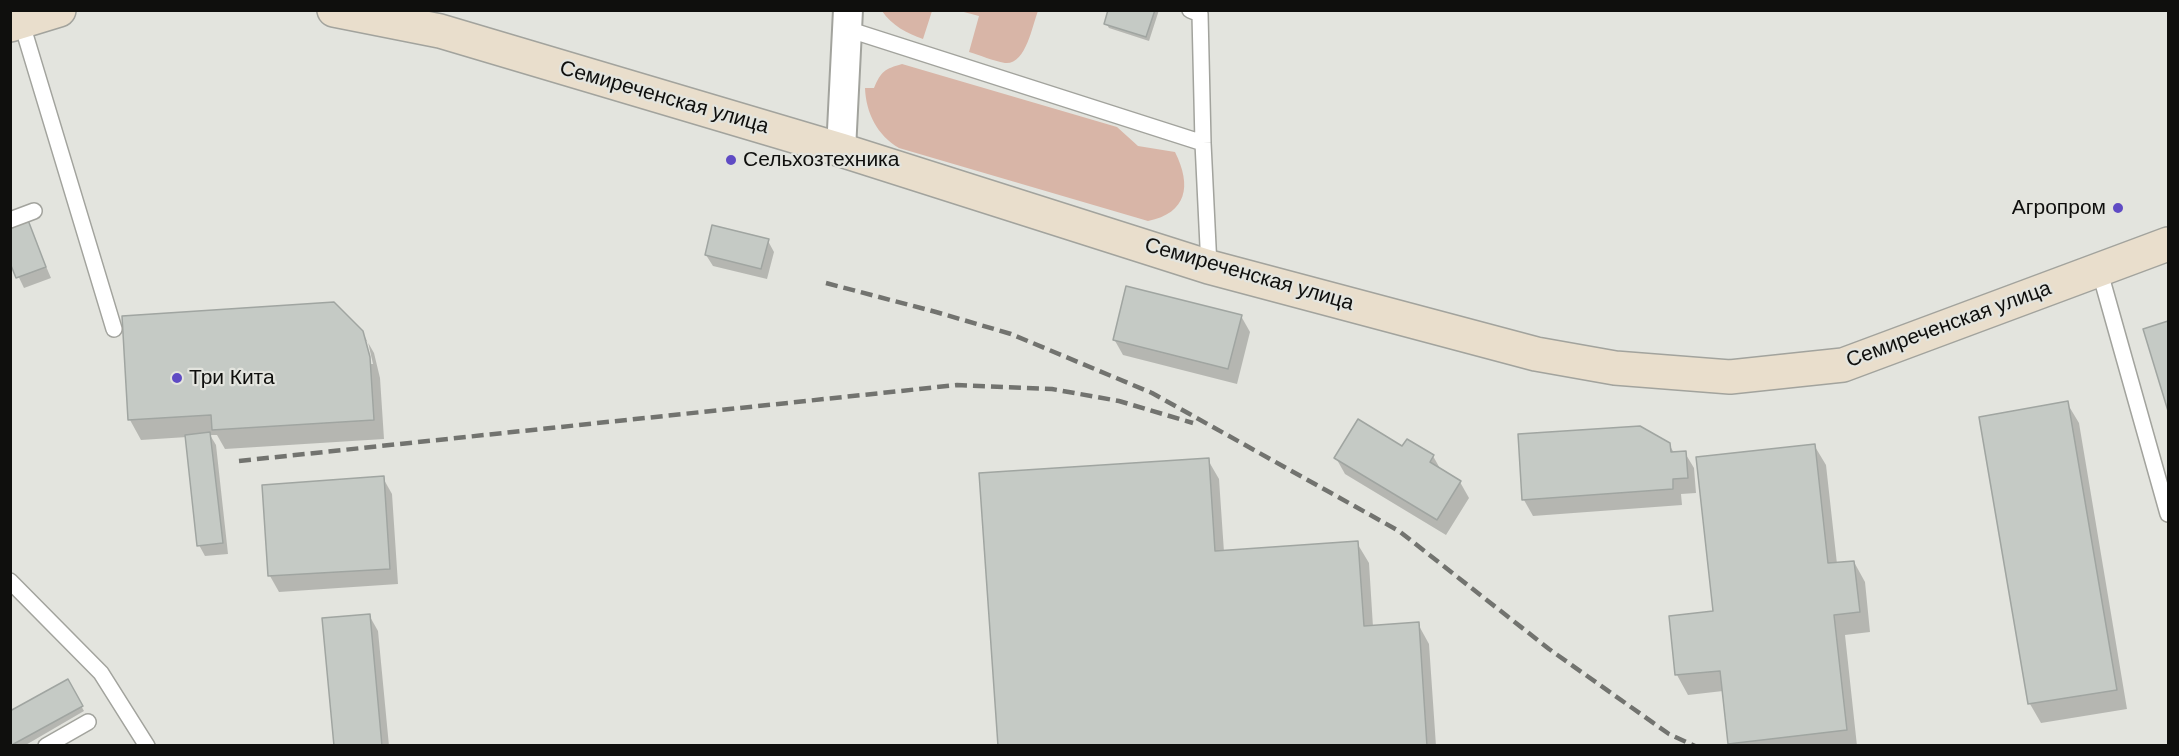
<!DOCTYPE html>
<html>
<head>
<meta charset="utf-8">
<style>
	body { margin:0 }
	#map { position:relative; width:2179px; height:756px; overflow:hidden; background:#e3e4de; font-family:"DM Sans",sans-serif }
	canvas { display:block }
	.frame { position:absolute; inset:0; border:12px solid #0f0f0d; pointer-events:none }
</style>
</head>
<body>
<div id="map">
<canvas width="2179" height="756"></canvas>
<div class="frame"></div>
</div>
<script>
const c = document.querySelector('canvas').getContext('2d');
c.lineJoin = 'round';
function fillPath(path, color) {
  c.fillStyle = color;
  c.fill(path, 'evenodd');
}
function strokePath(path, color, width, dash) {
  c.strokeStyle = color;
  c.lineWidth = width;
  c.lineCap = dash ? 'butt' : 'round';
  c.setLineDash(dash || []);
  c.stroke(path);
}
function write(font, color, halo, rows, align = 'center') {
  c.font = font + ' "DM Sans",sans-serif';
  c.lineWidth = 4.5;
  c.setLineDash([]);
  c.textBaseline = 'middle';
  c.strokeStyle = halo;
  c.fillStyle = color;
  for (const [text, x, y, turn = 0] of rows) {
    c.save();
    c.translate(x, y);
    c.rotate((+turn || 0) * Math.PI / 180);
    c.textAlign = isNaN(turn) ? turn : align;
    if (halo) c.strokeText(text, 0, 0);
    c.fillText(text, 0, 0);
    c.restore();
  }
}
const green = new Path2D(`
	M882,11H932L923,39C907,33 892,26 882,11Z
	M960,11H1038C1032,26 1026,65 1005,63C993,61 980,55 969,52L979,16Z
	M902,64L1117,127L1138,146L1175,152C1192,186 1187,213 1148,221L899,148C877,135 866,113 865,88H874C881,71 885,69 902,64Z`);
const shadow = new Path2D(`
	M1110,10H1159L1149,41L1109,28L1106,23Z
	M27,222L51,278L24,288L10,259Z
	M768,241L774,252L767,279L713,266L706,255Z
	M1241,316L1250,332L1237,384L1123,355L1114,339Z
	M2168,323V406L2145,330Z
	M362,332L374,353L380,378L384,439L225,449L217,435H210L216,445L228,554L205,556L199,545L187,437L141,440L130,420ZM363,338L368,342L373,364H370Z
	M2067,403L2079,423L2127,709L2041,723L2030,704Z
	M1519,436L1669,444L1674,453H1685L1694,468L1696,493L1681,494L1682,505L1533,516L1524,500Z
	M1814,445L1826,465L1837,564L1854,562L1865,582L1870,632L1845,635L1857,746H1731L1723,691L1688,695L1677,675L1670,617L1715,612Z
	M1403,448L1433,456L1442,472L1460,482L1469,498L1446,535L1345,474L1336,458Z
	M1208,460L1219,479L1224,552L1357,543L1369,563L1373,627L1418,624L1429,644L1436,746H999Z
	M383,478L392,494L398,584L279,592L270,576L264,486Z
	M369,615L378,631L389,746H335Z
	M67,681L84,711L24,746H10Z`);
const building = new Path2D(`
	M1108,10H1155L1146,37L1104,24Z
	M28,220L46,267L16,278L10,263V227Z
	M712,225L769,239L761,269L705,255Z
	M1126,286L1242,315L1228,369L1113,340Z
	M334,302L363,331L370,357L374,420L212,430L211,415L128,420L122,316Z
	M2168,321V411L2143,329Z
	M2068,401L2117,690L2028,704L1979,417Z
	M1358,419L1402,446L1407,439L1434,455L1430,462L1461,481L1437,520L1334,458Z
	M1640,426L1670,443L1671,452L1686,451L1688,478L1673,479V489L1522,500L1518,434Z
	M210,432L223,543L197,546L185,435Z
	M1815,444L1828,563L1854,561L1860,612L1834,615L1847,730L1728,744L1720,671L1675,675L1669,616L1713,611L1696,457Z
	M1209,458L1215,551L1358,541L1364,626L1419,622L1427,746H998L979,473Z
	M384,476L390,569L268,576L262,485Z
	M370,614L382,746H334L322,618Z
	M68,679L83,706L10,746V711Z`);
const service = new Path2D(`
	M1190,10L1200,14L1203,143L1209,267
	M21,21L114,329
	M847,29L1203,143
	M10,220L34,211
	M2099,269L2168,514
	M10,581L101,673L147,746
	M46,746L88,722`);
const minor = new Path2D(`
	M841,150L848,10`);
const secondary = new Path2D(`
	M334,10L440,31L841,150L1209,267L1536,354L1615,368L1730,377L1843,365L2168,244
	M10,25L59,10`);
const rail = new Path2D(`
	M826,283L936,312L1011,334L1152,393L1399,531L1549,649L1669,734L1695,746
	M239,461L957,385L1052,389L1119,401L1193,423`);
const markers = [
	[731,160,6,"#5f4bc4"],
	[2118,208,6,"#5f4bc4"],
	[177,378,6,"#5f4bc4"]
];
const streetNames = [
	["Семиреченская улица",664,98,16],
	["Семиреченская улица",1249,275,16],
	["Семиреченская улица",1949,325,-20]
];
const poiNames = [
	["Сельхозтехника",743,160],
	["Агропром",2106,208,"right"],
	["Три Кита",189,378]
];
fillPath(green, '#d8b5a7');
fillPath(shadow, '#0003');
fillPath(building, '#c5cac5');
strokePath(building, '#a0a5a1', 1.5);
strokePath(service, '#a2a39d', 18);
strokePath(minor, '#a2a39d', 32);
strokePath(secondary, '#a2a39d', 36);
strokePath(service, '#fff', 15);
strokePath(minor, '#fff', 28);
strokePath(secondary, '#e9decc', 33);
strokePath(rail, '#72736f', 4.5, [12, 6]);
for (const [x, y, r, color] of markers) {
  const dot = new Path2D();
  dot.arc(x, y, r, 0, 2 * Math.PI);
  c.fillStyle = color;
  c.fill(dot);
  strokePath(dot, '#e3e4de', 2);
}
write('21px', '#0f0f0d', '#e3e4de', streetNames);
write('21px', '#0f0f0d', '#e3e4de', poiNames, 'left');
</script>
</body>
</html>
